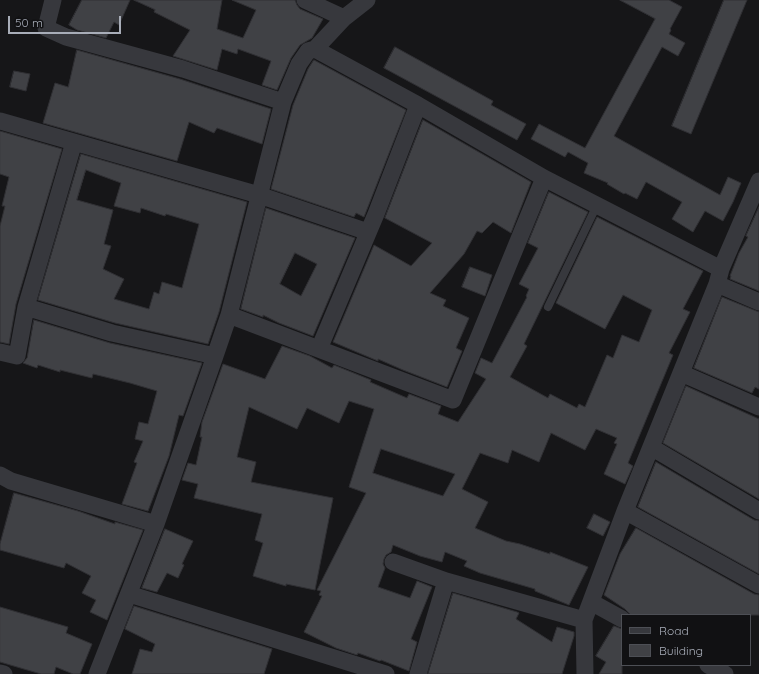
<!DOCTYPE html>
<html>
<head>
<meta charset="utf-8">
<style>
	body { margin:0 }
	#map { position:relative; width:759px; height:674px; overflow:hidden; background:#161618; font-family:Quicksand,sans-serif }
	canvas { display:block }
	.legend { position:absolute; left:621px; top:614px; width:130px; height:52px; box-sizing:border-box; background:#111113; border:1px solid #4d4f55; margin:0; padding:5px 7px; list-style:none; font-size:12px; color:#a8adb8 }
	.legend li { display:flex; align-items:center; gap:8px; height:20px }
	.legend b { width:20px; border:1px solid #4d4f55 }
	.scale { position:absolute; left:8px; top:16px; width:113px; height:18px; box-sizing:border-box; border:2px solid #a8adb8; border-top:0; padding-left:5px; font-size:12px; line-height:14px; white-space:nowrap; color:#a8adb8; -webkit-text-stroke:3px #111113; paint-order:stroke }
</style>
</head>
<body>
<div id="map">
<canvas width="759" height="674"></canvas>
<ul class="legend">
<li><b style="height:5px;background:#37383d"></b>Road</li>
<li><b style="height:11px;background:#404145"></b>Building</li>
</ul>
<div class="scale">50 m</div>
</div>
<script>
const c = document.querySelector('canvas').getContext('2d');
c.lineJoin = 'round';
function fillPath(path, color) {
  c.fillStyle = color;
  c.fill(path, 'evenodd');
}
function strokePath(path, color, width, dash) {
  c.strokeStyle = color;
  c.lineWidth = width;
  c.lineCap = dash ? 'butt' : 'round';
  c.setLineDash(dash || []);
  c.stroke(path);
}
const building = new Path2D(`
	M82,0H130L119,25L114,22L106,38L77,30L69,25Z
	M134,0H222L217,29L243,38L256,10L232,0H295L297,5L300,9L323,19L312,38L300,45L291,58L277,90L262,85L271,61L238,49L237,54L222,49L217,70L173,56L190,30L154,12L155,10Z
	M620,0H669L682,7L670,29L671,30L669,34L685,43L678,56L662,47L614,136L720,195L728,177L741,183L733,202L723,221L705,211L693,232L672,219L682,202L646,182L637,199L625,193L624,194L607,184L608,183L584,173L588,163L568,152L565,157L531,139L539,124L585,148L655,19Z
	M724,0H747L691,134L672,126Z
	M395,47L493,101L491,105L526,124L517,140L384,68Z
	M77,50L180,79L271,109L262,144L217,128L214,133L189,122L177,161L43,123L55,83L68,87Z
	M314,60L406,110L364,217L356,213L354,217L271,189L293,105L308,69Z
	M14,71L30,74L26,91L10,87Z
	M423,120L531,182L511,233L493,222L482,233L477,231L464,254L430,293L446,300L443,306L469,318L456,348L462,351L447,387L403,370L378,359V361L333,342L374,245L411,266L432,243L385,218Z
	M0,131L62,149L16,304L9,344L0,342V226L5,206H2L9,177L0,174Z
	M81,154L247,202L219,312L208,344L115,323L38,300ZM86,170L121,183L114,206L140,213L141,208L165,216L166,214L199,224L182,288L162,282L159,294L154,292L149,309L114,299L124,279L103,269L111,246L104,244L113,210L77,200Z
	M549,192L588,212L524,344L527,346L510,377L548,398L550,394L577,408L579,404L585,407L607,355L613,358L622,335L639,342L652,310L623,295L605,329L556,303L597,217L703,271L683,309L690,312L669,353L673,355L628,463L633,466L625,484L604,474L617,444L614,443L617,438L596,429L585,450L551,433L539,462L512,450L508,463L480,453L462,489L488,502L475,528L506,541L520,544L550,554V552L588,567L569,605L535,591V589L480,573L464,566L467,561L445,552L442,562L420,556L393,545L391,552L386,555L384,559L383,564L385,568L378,587L410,598L417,581L432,587L411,639L417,642L409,671L381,660L380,661L358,653L357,655L336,648L304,632L322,596L319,595L321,591L317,590L366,493L349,487L374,409L349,401L339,423L307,408L297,429L249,407L237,457L256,462L251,482L333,498L315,590L286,584V586L253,576L263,543L255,540L262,514L194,498L198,484L182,480L188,463L196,465L202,437H200L202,422L223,364L265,379L282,346L310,356L332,368L334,365L371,380L370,382L407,398L409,394L441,406L438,414L458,422L486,379L475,373L481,358L492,363L527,297L526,296L529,289L519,284L538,248L528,243ZM381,449L455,474L443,496L373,473Z
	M759,207V291L730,279L731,276H730L739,253L748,237L746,236Z
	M266,208L355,238L313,336L279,323L263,315V317L241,309ZM295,253L317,264L301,296L280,284Z
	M470,267L492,275L485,296L462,287Z
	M722,297L759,312V389L755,387L752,393L694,368Z
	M34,320L110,343L202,363L183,416L179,415L169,456L148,511L122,504L137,463L134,462L143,441L135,439L139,422L148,424L157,391L130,383L93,374L92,378L60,370V372L38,365L37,368L23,363L27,358Z
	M686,386L759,419V499L663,443Z
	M656,462L754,520L759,521V574L638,507Z
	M14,493L78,511L115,524V522L143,530L107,620L90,612L96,600L82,593L91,576L66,563L64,568L0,550V544Z
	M594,514L610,522L603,536L587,528Z
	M636,528L754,594L759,595V615H631L625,609L604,595L620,554Z
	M165,529L193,541L182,564L184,565L178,578L167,573L157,592L142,588Z
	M453,593L517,612L519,613L516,619L552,642L557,627L574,632V636L562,674H428Z
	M134,606L272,649L264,674H132L140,649L152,652L155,644L125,629Z
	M0,607L68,627L66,633L92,644L80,674H73L56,667L54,674H41L0,662Z
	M614,626L622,629V674H599L606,662L596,656Z`);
const service = new Path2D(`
	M548,307L597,205`);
const minor = new Path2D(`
	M53,0L46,28L66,37L183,69L283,102
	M305,0L344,18
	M315,49L418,105L544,178L721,269
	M0,121L259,195L368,232
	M717,284L759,302
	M26,307L112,333L215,356
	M229,315L453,400L544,178
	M319,349L376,214L418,105
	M0,352L17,356L26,307L74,142
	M681,373L759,407
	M651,447L759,511
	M0,475L11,481L156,524
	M625,511L759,585
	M393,562L446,581
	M129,594L386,674
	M591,602L622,619
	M708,665L725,674
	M0,673L4,674
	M97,674L156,524L215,356L229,315L283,102L299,64L308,51L315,49L344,18L367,0
	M418,674L446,581L584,620
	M585,674L584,620L625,511L717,284L721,269L759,181`);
fillPath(building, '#404145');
strokePath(building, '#303034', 1);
strokePath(service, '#37383d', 8);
strokePath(minor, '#37383d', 17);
</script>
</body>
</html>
